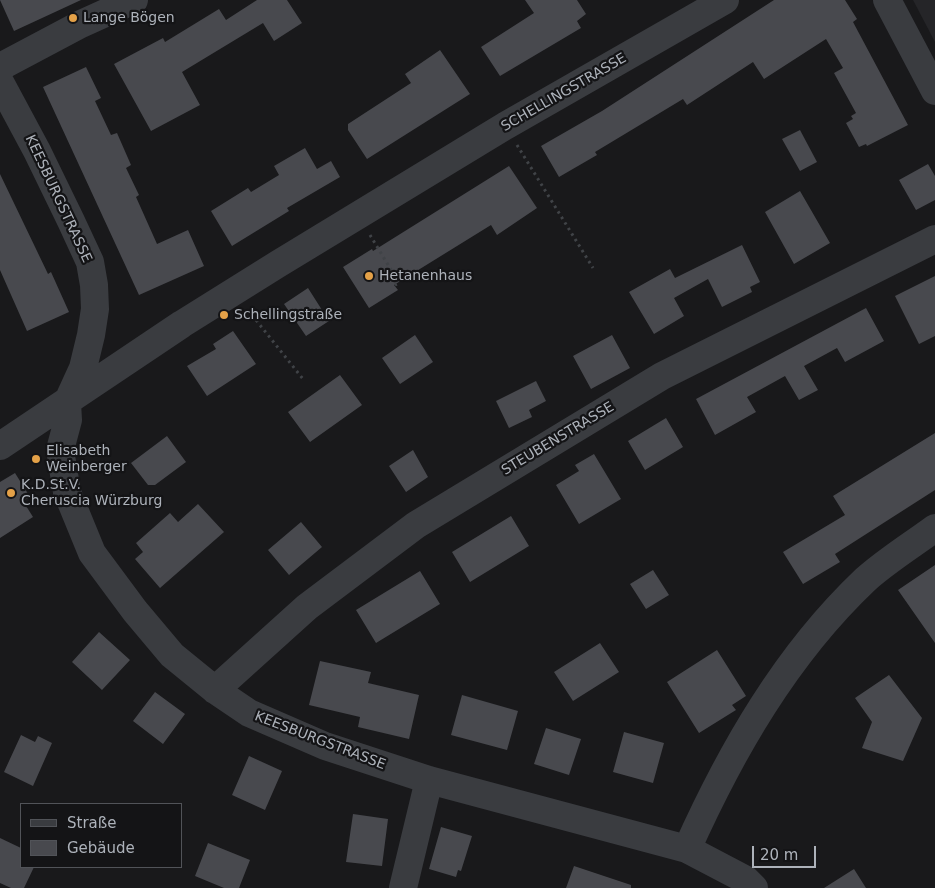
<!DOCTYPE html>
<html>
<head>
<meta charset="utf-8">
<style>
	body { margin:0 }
	#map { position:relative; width:935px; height:888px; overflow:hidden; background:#19191b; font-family:"DejaVu Sans",sans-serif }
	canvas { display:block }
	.legend { position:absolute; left:20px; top:803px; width:162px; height:65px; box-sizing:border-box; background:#141416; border:1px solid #515358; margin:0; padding:6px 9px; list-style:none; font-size:15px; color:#adb2ba }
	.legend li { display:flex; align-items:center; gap:10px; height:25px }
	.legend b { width:25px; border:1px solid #515358 }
	.scale { position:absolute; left:752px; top:846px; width:64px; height:22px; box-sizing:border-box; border:2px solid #adb2ba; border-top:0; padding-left:6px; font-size:15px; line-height:18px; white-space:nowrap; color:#adb2ba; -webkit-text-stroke:4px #141416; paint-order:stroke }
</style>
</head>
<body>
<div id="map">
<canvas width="935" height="888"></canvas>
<ul class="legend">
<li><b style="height:6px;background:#3a3c40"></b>Straße</li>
<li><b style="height:14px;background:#48494e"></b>Gebäude</li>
</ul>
<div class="scale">20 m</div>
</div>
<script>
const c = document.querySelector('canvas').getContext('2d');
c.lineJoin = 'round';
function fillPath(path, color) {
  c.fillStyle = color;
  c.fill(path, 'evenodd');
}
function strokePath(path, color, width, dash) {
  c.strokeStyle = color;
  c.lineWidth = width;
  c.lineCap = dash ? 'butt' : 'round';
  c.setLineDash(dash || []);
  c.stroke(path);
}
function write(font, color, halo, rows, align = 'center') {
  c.font = font + ' "DejaVu Sans",sans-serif';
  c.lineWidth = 4.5;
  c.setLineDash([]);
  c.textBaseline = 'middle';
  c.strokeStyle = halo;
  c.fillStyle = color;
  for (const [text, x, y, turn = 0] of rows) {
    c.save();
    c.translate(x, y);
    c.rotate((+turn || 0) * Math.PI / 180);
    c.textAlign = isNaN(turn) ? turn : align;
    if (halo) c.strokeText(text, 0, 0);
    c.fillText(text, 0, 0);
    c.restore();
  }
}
const built = new Path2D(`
	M913,0H935V42Z`);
const building = new Path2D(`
	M0,0H81L14,31Z
	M257,0H287L302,23L274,41L263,23L182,72L200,105L151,131L114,64L163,38L165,42L219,9L226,20Z
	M525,0H577L586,14L577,21L581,28L500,76L481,47L534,13Z
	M774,0H845L857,19L853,22L908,125L867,146L866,144L859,147L846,123L853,119L851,116L856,113L834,73L843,68L826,39L764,79L753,62L687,105L683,99L595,152L597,155L559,177L541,146L602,111Z
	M440,50L470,94L367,159L348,130V124L411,83L405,74Z
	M86,67L101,98L95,101L111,135L117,133L131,165L126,168L139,195L136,197L157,244L188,230L204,266L139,295L43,87Z
	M800,130L817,162L800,171L782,139Z
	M305,148L317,169L331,161L340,177L287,208L289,211L232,246L211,211L248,188L251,192L279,175L274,166Z
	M928,164L935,176V200L916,210L899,180Z
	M509,166L537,208L497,235L491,225L394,285L398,290L369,308L343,267L372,249L373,251Z
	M0,174L48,274L51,272L69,312L27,331L0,270Z
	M800,191L830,243L794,264L765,212Z
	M742,245L760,282L750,287L752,292L722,307L708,279L674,298L684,316L654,334L629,292L670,269L675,278Z
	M935,276V336L919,344L895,296Z
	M308,288L329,321L306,336L284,304Z
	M866,308L884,341L845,362L837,348L804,366L818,390L799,400L785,376L747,397L756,412L715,435L696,399Z
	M233,331L256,364L207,396L187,366L216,349L213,344Z
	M415,335L433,362L400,384L382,358Z
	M612,335L630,368L591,389L573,356Z
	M340,375L362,405L310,442L288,412Z
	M536,381L546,401L529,410L532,417L509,428L496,401Z
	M666,418L683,447L645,470L628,441Z
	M935,433V490L835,554L840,562L803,584L783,552L845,515L833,496Z
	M167,436L186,462L155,485H148L131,463Z
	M413,450L428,477L406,492L389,466Z
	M594,454L621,499L579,524L556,485L579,471L575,465Z
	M15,473L30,497L23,501L33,517L0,538V482Z
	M198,504L224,532L160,588L135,559L143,552L136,543L170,513L178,522Z
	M511,516L529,546L470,582L452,552Z
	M301,522L322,547L289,575L268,550Z
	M935,565V643L898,590Z
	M653,570L669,595L646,609L630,584Z
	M420,571L440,604L376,643L356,610Z
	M99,632L130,660L102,690L72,662Z
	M600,643L619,672L573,701L554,672Z
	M717,650L746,696L732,705L736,710L699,733L667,682Z
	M320,661L371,672L368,683L419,695L409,739L358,727L360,717L309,705Z
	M889,675L922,718L903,761L862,748L872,722L855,698Z
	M155,692L185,714L163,744L133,721Z
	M462,695L518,711L507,750L451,735Z
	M546,728L581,739L569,775L534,764Z
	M624,732L664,743L653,783L613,772Z
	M21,735L35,742L38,736L52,743L33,786L4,772Z
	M249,756L282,771L265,810L232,795Z
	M353,814L388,819L382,866L346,862Z
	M441,827L472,836L461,871L458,870L456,877L429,869Z
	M0,838L21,848V867H34L24,888H11L0,883Z
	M208,843L250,860L239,888H224L195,876Z
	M574,866L631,885V888H566Z
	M854,869L866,888H824Z`);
const path = new Path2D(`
	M517,145L593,268
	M370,235L399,283L395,285
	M248,310L303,379`);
const minor = new Path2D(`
	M887,0L935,91
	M0,67L81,24L134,0
	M0,82L37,151L71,221L90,262L94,285L95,309L91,335L83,368L67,403L68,420L60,450L67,492L92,553L135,611L172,655L215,690L249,713L325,746L429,780L687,849L746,880L754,888
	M0,446L182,324L278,264L505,126L725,0
	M215,690L307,607L416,525L662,376L935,239
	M687,849C731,751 786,655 865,580C886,561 912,545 935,528
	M403,888L429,780`);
const markers = [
	[73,18,5,"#e4a148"],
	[369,276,5,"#e4a148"],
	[224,315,5,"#e4a148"],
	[36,459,5,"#e4a148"],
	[11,493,5,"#e4a148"]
];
const poiNames = [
	["Lange Bögen",83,18],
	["Hetanenhaus",379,276],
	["Schellingstraße",234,315],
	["Elisabeth",46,451],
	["Weinberger",46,467],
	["K.D.St.V.",21,485],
	["Cheruscia Würzburg",21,501]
];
const streetNames = [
	["SCHELLINGSTRASSE",564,93,-30],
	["KEESBURGSTRASSE",58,199,65],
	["STEUBENSTRASSE",558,439,-31],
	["KEESBURGSTRASSE",320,741,21]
];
fillPath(built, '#252528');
fillPath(building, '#48494e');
strokePath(path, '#404347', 3, [2.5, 4]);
strokePath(minor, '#3a3c40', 28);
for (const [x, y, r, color] of markers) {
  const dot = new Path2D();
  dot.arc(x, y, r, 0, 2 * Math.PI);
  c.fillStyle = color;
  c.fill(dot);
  strokePath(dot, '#141416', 2);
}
write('14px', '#adb2ba', '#141416', poiNames, 'left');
write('14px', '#adb2ba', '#141416', streetNames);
</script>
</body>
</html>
